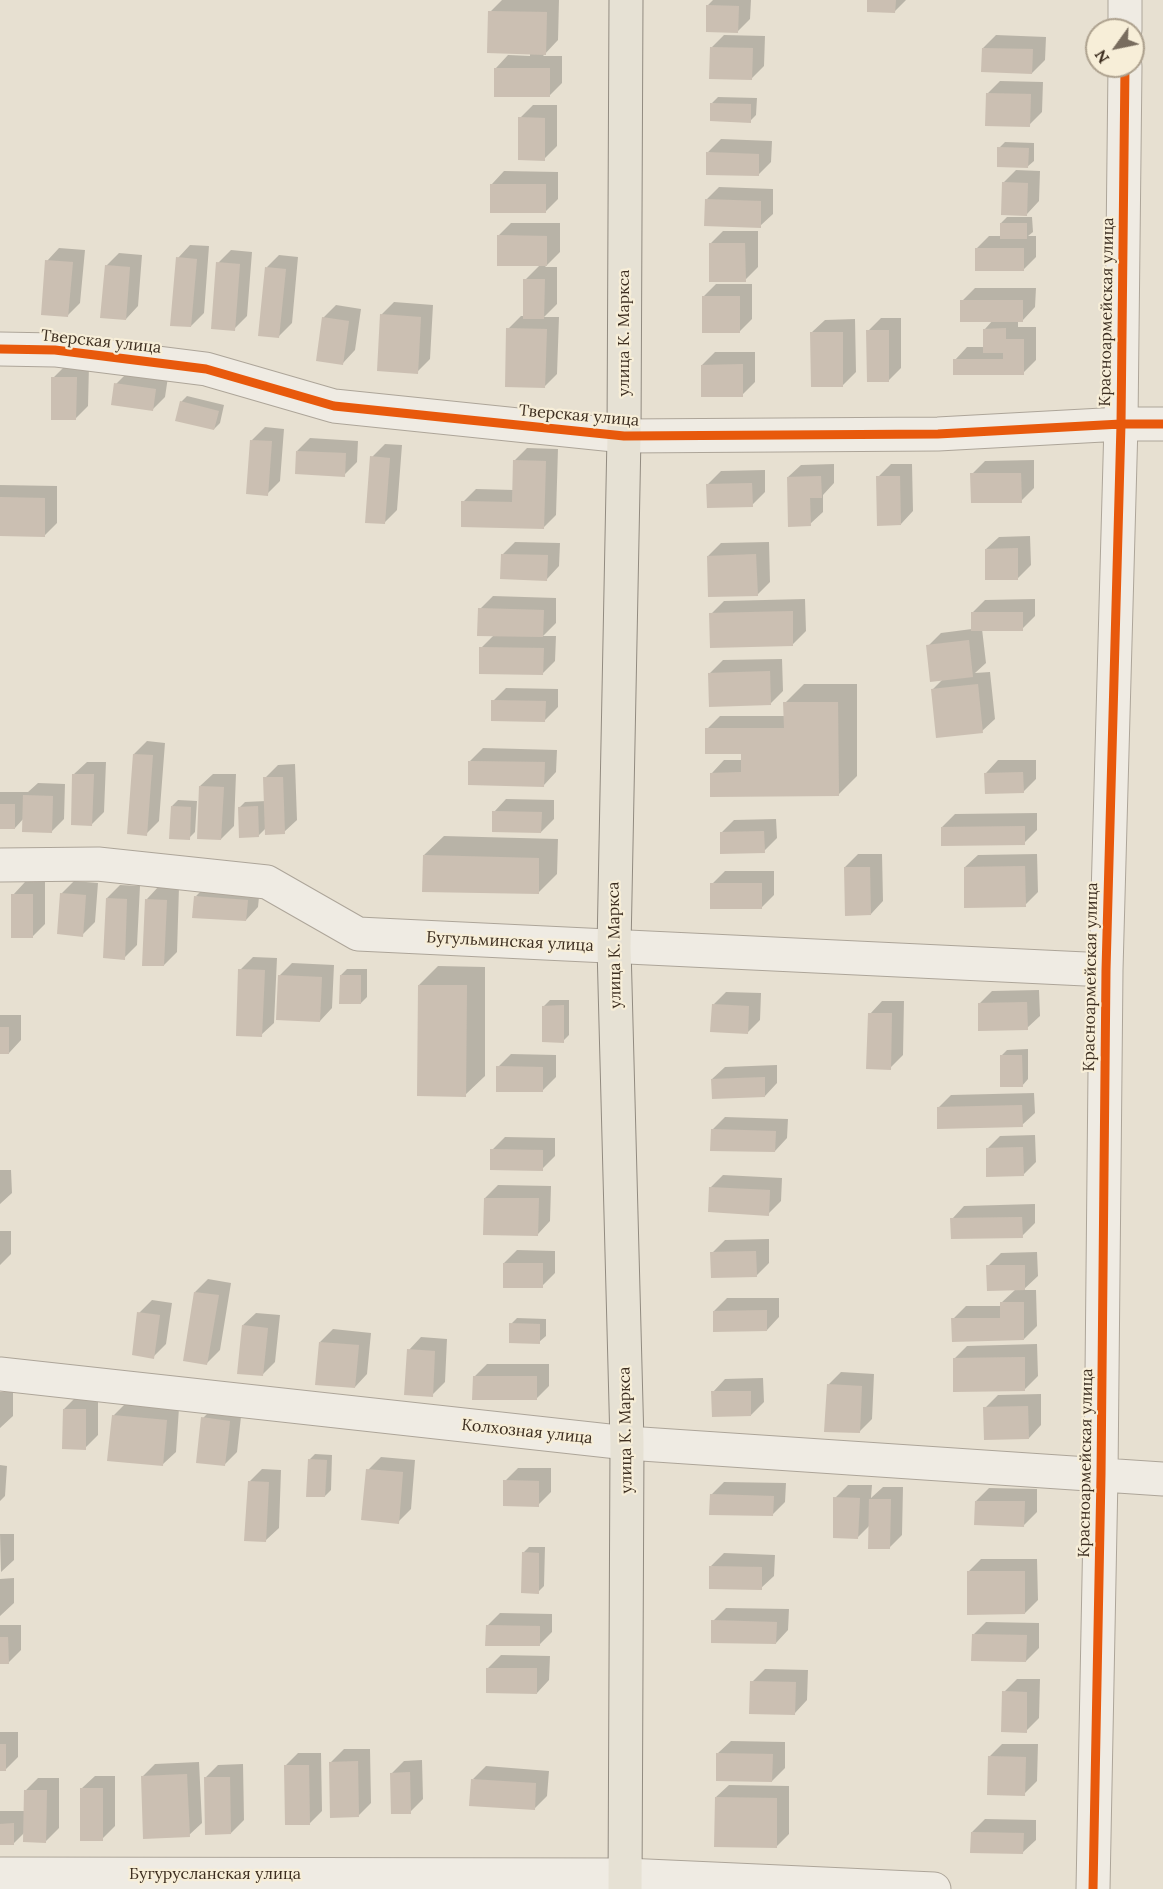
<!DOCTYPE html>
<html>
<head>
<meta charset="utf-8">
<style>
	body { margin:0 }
	#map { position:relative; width:1163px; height:1889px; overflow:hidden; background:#e7e0d1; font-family:Lora,serif }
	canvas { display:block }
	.north { position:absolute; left:1085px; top:18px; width:60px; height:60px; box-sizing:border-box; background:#f7eed8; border:2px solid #ada18e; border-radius:50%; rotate:237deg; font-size:16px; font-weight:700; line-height:24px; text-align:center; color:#3d2e20 }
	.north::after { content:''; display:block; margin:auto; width:21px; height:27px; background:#786c5e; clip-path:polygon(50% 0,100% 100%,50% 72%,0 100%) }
</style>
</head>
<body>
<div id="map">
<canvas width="1163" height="1889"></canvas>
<div class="north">N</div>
</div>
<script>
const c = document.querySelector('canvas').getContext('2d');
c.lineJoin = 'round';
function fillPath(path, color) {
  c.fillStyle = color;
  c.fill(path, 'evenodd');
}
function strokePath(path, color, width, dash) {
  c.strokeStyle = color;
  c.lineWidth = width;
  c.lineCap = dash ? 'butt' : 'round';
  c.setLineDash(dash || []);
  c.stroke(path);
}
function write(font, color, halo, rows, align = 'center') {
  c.font = font + ' Lora,serif';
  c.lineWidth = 4.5;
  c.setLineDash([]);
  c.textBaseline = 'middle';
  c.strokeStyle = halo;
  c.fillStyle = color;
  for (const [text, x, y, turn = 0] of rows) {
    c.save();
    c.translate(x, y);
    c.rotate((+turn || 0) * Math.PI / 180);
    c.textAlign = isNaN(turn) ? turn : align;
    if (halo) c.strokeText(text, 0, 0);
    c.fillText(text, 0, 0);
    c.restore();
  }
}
const shadow = new Path2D(`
	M502,0H559L558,40L543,56H562V83L549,96L496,68L508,55L530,56V53L490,12Z
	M713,0H751L750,19L737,32L708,5Z
	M869,0H906L895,11Z
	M724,35L765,36L764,66L751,79L711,48Z
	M996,35L1046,37L1045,60L1032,73L983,48Z
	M1000,81L1043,82L1042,112L1029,125L987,94Z
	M718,97L757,98L756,115L750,121L712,103Z
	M533,105H557V146L544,159L520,118Z
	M721,139L772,141L771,162L758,175L708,152Z
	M1005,142L1034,143V161L1027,167L999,148Z
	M1016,170L1040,171L1039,201L1027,214L1003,183Z
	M504,171L558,172V199L545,212L492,184Z
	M719,187L773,189V214L760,226L706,200Z
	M1007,217H1032L1033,232L1028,236H1036V257L1023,270L976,249L989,236H1001V223Z
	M511,223H560V252L545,267H557V304L544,317H559L557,374L544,387L508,329L521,316H524L525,280L540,265L498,236Z
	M723,231H758V267L745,280L710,244Z
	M190,245L209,246L204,313L191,326L178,258Z
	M59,248L85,250L80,303L68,315L47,261Z
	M231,250L252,252L247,316L234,329L218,263Z
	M119,253L142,255L138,306L126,319L106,266Z
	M279,255L298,257L292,323L279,336L267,267Z
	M716,284H752V319L739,332L703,297Z
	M975,288H1036L1035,307L1023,320H1018V327H1036V360L1023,373L955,360L967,347H985V329L993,320L962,301Z
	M394,302L433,305L430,359L417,372L381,315Z
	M336,305L361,309L355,350L343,363L323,318Z
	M881,318H901V368L888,381L868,331Z
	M855,319L856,372L843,385L812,332L825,320Z
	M715,352H755V382L742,395L702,365Z
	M66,365H89L88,406L75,419L53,378Z
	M129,371L168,377L165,397L152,410L116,384Z
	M187,396L224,405L220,423L214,429L181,402Z
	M265,427L284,429L280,481L267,494L252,440Z
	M310,438L358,441L357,462L344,475L297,451Z
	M385,444L402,445L397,510L384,523L372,457Z
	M527,448L558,449L556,515L544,527L463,502L476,489L514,490V461Z
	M1034,460V488L1021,501L972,474L985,461Z
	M834,464V483L823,495V512L810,524L788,477L801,465Z
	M891,464H912L913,511L901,524L878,477Z
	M765,470V492L752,505L708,484L721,471Z
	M0,485L57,486V523L44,536L0,535Z
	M1030,536L1031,565L1018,578L986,549L999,537Z
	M515,542L560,543L559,566L547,579L502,555Z
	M769,542L770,582L757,595L708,556L721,543Z
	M493,596L556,598V623L543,636H556L555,661L542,674L481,648L494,635L480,609Z
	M805,599L806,631L793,644L711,614L724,601Z
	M1035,599V616L1022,629H982L986,663L975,673L990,672L995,719L982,731L933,689L943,679L928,646L941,633L972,629V613L985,600Z
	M782,659L783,691L770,704L710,673L723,660Z
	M804,684H857V776L838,795L712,773L724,760H743V752L707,729L720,716H785V703Z
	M506,688L558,689V707L545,720L493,701Z
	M147,741L165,743L159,821L146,834L134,754Z
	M483,748L557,750L556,772L544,785L470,761Z
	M998,760H1036V779L1023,792L986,773Z
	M87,762H106L104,812L91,825L74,774Z
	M295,764L297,820L284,832L267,827L258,836L239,808L245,802L266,801L265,778L278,765Z
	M213,774H236L234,826L221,839L200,786Z
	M38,783L65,784L64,819L51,832L24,818L15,828H0V792H28Z
	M506,799L554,800V819L541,832L494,812Z
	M178,800L197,801L195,832L189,838L172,806Z
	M1037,813V830L1024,843L942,827L955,814Z
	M776,819L777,838L764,851L721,833L734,820Z
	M444,836L558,839L557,874L538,893L424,855Z
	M858,854H882L883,901L871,914L845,867Z
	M1037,854L1038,892L1025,905L965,867L978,855Z
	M725,871H774V895L761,908L712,884Z
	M74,881L98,883L95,922L82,935L61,894Z
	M25,882H45V924L32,937L13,895Z
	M208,884L260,887L258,907L246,920L196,896Z
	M120,885L140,886L137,945L124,958L107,898Z
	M159,886L179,887L177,952L164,965L147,899Z
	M253,957L277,958L274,1023L261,1035L240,970Z
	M292,963L334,965L332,1008L320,1021L279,976Z
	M438,966L485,967V1076L465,1095L419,985Z
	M347,969H367V997L361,1003L341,975Z
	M1039,990L1040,1016L1027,1028L979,1004L992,991Z
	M726,992L761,993L760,1020L747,1033L713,1005Z
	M550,1000H569V1035L563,1041L544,1006Z
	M882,1001H904L903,1055L890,1068L870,1014Z
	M0,1015H21V1040L9,1053H0Z
	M1028,1049V1079L1022,1086L1001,1056L1007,1050Z
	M511,1054L556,1055V1077L543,1090L498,1067Z
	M777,1065V1083L765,1096L712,1079L725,1067Z
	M1034,1093L1035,1113L1022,1125L938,1108L951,1095Z
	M725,1117L788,1119L787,1138L775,1151L712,1130Z
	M1035,1135L1036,1162L1023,1175L987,1149L1000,1136Z
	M505,1137L555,1138V1156L542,1169L492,1150Z
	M0,1170H11L12,1193L0,1204Z
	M723,1175L782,1178L781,1201L768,1214L710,1188Z
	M498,1185L551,1186L550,1221L538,1234L485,1198Z
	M1035,1204V1223L1022,1236L952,1219L964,1206Z
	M0,1231H11V1254L0,1265Z
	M769,1239V1263L756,1276L712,1253L725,1240Z
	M517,1250L555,1251V1273L542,1286L504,1263Z
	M1037,1252L1038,1276L1023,1290H1036L1037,1326L1024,1339L953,1319L966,1306H1001V1303L1016,1289L988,1266L1001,1253Z
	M208,1279L231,1283L220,1350L207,1363L195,1292Z
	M727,1298H779V1317L767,1330L714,1311Z
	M152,1300L172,1303L166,1344L153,1357L139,1313Z
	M256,1313L280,1315L275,1362L262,1375L243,1325Z
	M517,1318L546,1319V1336L539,1342L511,1324Z
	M333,1329L371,1333L367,1374L355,1387L320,1342Z
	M421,1337L447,1339L445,1382L432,1395L409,1350Z
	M1037,1344L1038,1376L1025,1389L954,1359L967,1346Z
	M487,1364H549V1386L536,1399L474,1377Z
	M841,1372L874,1374L872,1419L859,1432L828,1385Z
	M763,1378L764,1402L751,1415L713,1392L725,1379Z
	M0,1392H13V1416L0,1428Z
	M1041,1394V1425L1029,1438L985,1408L998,1395Z
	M77,1396L98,1397V1435L85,1448L64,1409Z
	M126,1403L179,1408L176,1452L163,1464L113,1416Z
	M216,1405L242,1408L237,1452L224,1465L203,1418Z
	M315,1454L332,1455L331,1490L325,1496L309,1460Z
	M381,1457L415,1460L411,1509L398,1522L368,1470Z
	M0,1465L7,1466L5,1496L0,1501Z
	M518,1468H551V1492L538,1505L505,1481Z
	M262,1469L281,1470L279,1528L266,1540L249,1482Z
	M724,1482L786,1483L785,1502L772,1515L711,1495Z
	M848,1485H872L871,1498L883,1487H903L902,1535L889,1548L870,1525L858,1537L835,1498Z
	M989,1488L1037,1489V1512L1024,1525L976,1501Z
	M0,1534H14V1560L1,1572Z
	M529,1547H545L544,1586L538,1592L523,1553Z
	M724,1553L775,1555L774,1576L761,1588L711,1566Z
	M981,1559H1037L1038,1600L1025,1613L968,1572Z
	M14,1578V1603L0,1616V1579Z
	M726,1608L789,1609L788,1630L776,1643L713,1621Z
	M500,1613L552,1614V1632L539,1645L487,1626Z
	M986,1622L1039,1623V1648L1026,1661L973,1635Z
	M0,1625H21V1650L8,1663H0Z
	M501,1655L550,1656L549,1680L537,1693L488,1668Z
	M765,1669L808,1670L807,1700L795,1713L752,1682Z
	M1017,1679H1040L1039,1718L1026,1731L1004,1692Z
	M0,1732H18V1757L5,1770H0Z
	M731,1741L785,1742V1768L772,1781L718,1753Z
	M1002,1744H1038L1037,1781L1024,1794L989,1757Z
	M344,1749H370L371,1803L358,1816L331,1762Z
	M298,1753H321L322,1811L309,1824L285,1766Z
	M422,1760L423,1799L410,1812L391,1774L404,1761Z
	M199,1762L202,1823L189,1835L142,1777L155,1764Z
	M243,1764L244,1820L231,1833L205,1778L218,1765Z
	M486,1766L549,1771L547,1796L534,1809L473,1779Z
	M95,1776H115V1826L102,1839L82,1788Z
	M38,1778H59V1828L46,1841L25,1832L13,1844H0V1811H25V1791Z
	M729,1785L789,1786V1834L776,1847L716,1797Z
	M985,1819L1036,1820V1840L1023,1852L972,1832Z`);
const building = new Path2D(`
	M867,0H896L895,13L867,12Z
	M706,5L739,6L738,33L706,32Z
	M488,11L547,12L546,55L487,53Z
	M710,47L753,48L752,80L709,79Z
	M982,48L1033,49L1032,74L981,72Z
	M494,68H550V97H494Z
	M986,93L1031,94L1030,127L985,126Z
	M710,103L751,104V123L710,121Z
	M518,117L545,118V161L518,160Z
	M997,147L1029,148L1028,168L997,167Z
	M706,152L759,154V176L706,175Z
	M1002,182L1028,183L1027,216L1001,215Z
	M490,184H546V213H490Z
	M705,199L761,201V228L704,226Z
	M1000,223H1027V239H1000Z
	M497,235L547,236V266H497Z
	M709,243H745L746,282H709Z
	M975,248H1024V271H975Z
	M176,257L197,259L191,327L170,326Z
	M45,260L73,262L68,317L41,315Z
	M216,262L240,264L235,331L211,329Z
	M105,265L130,267L126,320L100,318Z
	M265,267L286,269L279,338L258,336Z
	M523,279H545L544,319H523Z
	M702,296H740V333H702Z
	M960,300H1023V322H960Z
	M380,314L421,317L418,374L377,371Z
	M322,317L349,321L343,365L316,361Z
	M506,328L547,329L545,388L505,387Z
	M1006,328V339H1024V375H953V359H1003V353H983V329Z
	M866,330H889V382H867Z
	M810,332H843V387H811Z
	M743,364V397H701V365Z
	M51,377H77L76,420H51Z
	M114,383L156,389L153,411L111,405Z
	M180,401L219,411L214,430L175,421Z
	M250,440L272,441L268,496L246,494Z
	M296,451L346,453L345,477L295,474Z
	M370,456L390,458L385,524L365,523Z
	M513,460L546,461L544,529L461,527V501L512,502Z
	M970,473H1021L1022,503H971Z
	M821,476L822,498H810L811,526L788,527L787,477Z
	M876,476H900L901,525L877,526Z
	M752,483L753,507L707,508L706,484Z
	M0,497L45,498V537L0,536Z
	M1018,548V580H985V549Z
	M501,554L548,555L547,581L500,579Z
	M756,554L758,596L708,597L707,556Z
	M478,608L544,610L543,637L477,636Z
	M793,611V646L710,648L709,613Z
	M971,612H1023V631H971Z
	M969,640L973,677L930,682L926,645Z
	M479,647L544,648L543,675L479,674Z
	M770,671L771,705L709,707L708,673Z
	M978,684L983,733L936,738L931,689Z
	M491,700L546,701L545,722L491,721Z
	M783,702H838L839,796L710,797V773L741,772V754H705V728H784Z
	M133,754L153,755L147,836L127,834Z
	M468,761L545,762L544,787L468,785Z
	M1023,772L1024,793L985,794L984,773Z
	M72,774H94L92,826L71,825Z
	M263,777H283L285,834L265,835Z
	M199,786L224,787L221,840L197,839Z
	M23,795L53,796L52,833L22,832Z
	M0,804H15V829H0Z
	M171,806L191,807L190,840L169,839Z
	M258,806L259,837L239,838L238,807Z
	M492,811L542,812L541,833L492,832Z
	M1025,826V845L941,846V827Z
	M764,831L765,853L720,854V832Z
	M423,855L539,858V894L422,892Z
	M1025,866L1026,907L964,908V867Z
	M844,867H870L871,915L845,916Z
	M710,883H762V909H710Z
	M60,893L86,895L83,937L57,934Z
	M11,894H33V938H11Z
	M194,896L248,900L246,921L192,918Z
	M106,898L127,899L125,960L103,958Z
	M145,899L167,900L164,966H142Z
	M238,969L265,970L262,1037L236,1036Z
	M278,975L322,977L320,1022L276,1020Z
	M340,975H361V1004H339Z
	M418,985H467L466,1097L417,1096Z
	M1027,1002L1028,1030L978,1031V1003Z
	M712,1004L749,1006L748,1034L710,1032Z
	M564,1005V1043L542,1042V1006Z
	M868,1013H892L891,1070L866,1069Z
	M0,1027H9V1054H0Z
	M1000,1055H1022L1023,1087H1000Z
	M496,1066L543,1067V1092H496Z
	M765,1077V1097L712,1099L711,1079Z
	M1022,1105L1023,1127L937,1129V1107Z
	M711,1129L776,1131L775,1152L710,1151Z
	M1023,1147L1024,1176L986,1177V1148Z
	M490,1149L543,1150V1171L490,1170Z
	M709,1187L770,1190L769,1216L708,1212Z
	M484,1198H539L538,1236L483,1235Z
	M1022,1217L1023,1238L951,1239L950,1218Z
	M756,1251L757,1277L711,1278L710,1252Z
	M503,1263H543V1288H503Z
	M986,1265H1025V1290L987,1291Z
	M194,1292L219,1295L207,1365L183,1361Z
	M1000,1302H1024V1340L952,1342L951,1318H1000Z
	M767,1310V1331L713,1332V1311Z
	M137,1312L160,1315L154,1359L132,1355Z
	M509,1323L540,1324V1344L509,1343Z
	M242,1325L268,1328L263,1376L237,1374Z
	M319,1342L359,1345L355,1388L315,1385Z
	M407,1349L435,1351L433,1397L404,1395Z
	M1025,1357V1391L953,1392V1358Z
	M473,1376H537V1400H472Z
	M827,1384L862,1386L860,1433L824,1432Z
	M711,1391H751V1416L712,1417Z
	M1028,1406L1029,1439L984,1440L983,1407Z
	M63,1409H86V1450L62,1449Z
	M112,1415L167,1420L163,1466L107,1461Z
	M201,1417L230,1421L225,1466L196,1463Z
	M308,1459L327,1460L325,1497H306Z
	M366,1469L403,1472L399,1524L361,1520Z
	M503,1480L539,1481V1507L503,1506Z
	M248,1481L269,1482L266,1542L244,1541Z
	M710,1494L774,1496L773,1516L709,1515Z
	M833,1497L860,1498L858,1539L833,1538Z
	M869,1499H891L890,1549H868Z
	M975,1501H1025L1024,1527L974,1525Z
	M522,1552L539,1553V1594L521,1593Z
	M709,1566L762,1567V1590L709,1589Z
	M967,1571H1025V1614L967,1615Z
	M711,1620L777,1622L776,1644L711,1643Z
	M486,1625L540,1626V1646H485Z
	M972,1634L1027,1635L1026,1662L971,1661Z
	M0,1637H8L9,1664H0Z
	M486,1668H537V1694L486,1693Z
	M750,1681L796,1682L795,1715L749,1714Z
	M1002,1691L1027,1692V1733L1001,1732Z
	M0,1744H6V1771H0Z
	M716,1753L773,1754L772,1782L716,1781Z
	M988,1756L1026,1757L1025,1796L987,1795Z
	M358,1761L359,1817L330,1818L329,1762Z
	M284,1765H309L310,1825H285Z
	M410,1772L411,1814H391L390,1773Z
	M187,1774L190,1837L143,1839L141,1776Z
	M204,1777H230L231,1834L205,1835Z
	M471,1779L536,1783L535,1810L469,1806Z
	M80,1788H103V1841H80Z
	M24,1790H47L46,1843L23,1842Z
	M715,1797L777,1798V1848L714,1847Z
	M14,1823V1845H0V1824Z
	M971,1832L1024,1833L1023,1854L970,1853Z`);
const minor = new Path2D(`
	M1125,30V0
	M0,349L55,350L206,369L334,406L624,436L938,434L1121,424H1163
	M0,865L98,864L267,882L358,934L1106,970
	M0,1374L627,1443L1163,1479
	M0,1874L625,1875L934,1889
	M1093,1889L1101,1475L1106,970L1121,424L1125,66`);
const major = new Path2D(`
	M625,1889L627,1443L614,947L624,436L626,0`);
const cycleway = new Path2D(`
	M0,349L55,350L206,369L334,406L624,436L938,434L1121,424H1163
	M1093,1889L1101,1475L1106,970L1121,424L1125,66`);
const streetNames = [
	["Красноармейская улица",1107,312,-89],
	["улица К. Маркса",624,333,-90],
	["Тверская улица",101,342,6],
	["Тверская улица",579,416,5],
	["Бугульминская улица",510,942,3],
	["улица К. Маркса",615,945,-91],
	["Красноармейская улица",1091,977,-89],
	["улица К. Маркса",626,1430,-91],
	["Колхозная улица",527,1432,6],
	["Красноармейская улица",1086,1463,-89],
	["Бугурусланская улица",215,1874]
];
fillPath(shadow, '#0003');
fillPath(building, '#cbbfb2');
strokePath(minor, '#ada599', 35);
strokePath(major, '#928b80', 35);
strokePath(minor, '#efebe3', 33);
strokePath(major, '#e6e1d4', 33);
strokePath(cycleway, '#e8590c', 9);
write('16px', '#3d2e20', '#f7eed8', streetNames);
</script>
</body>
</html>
